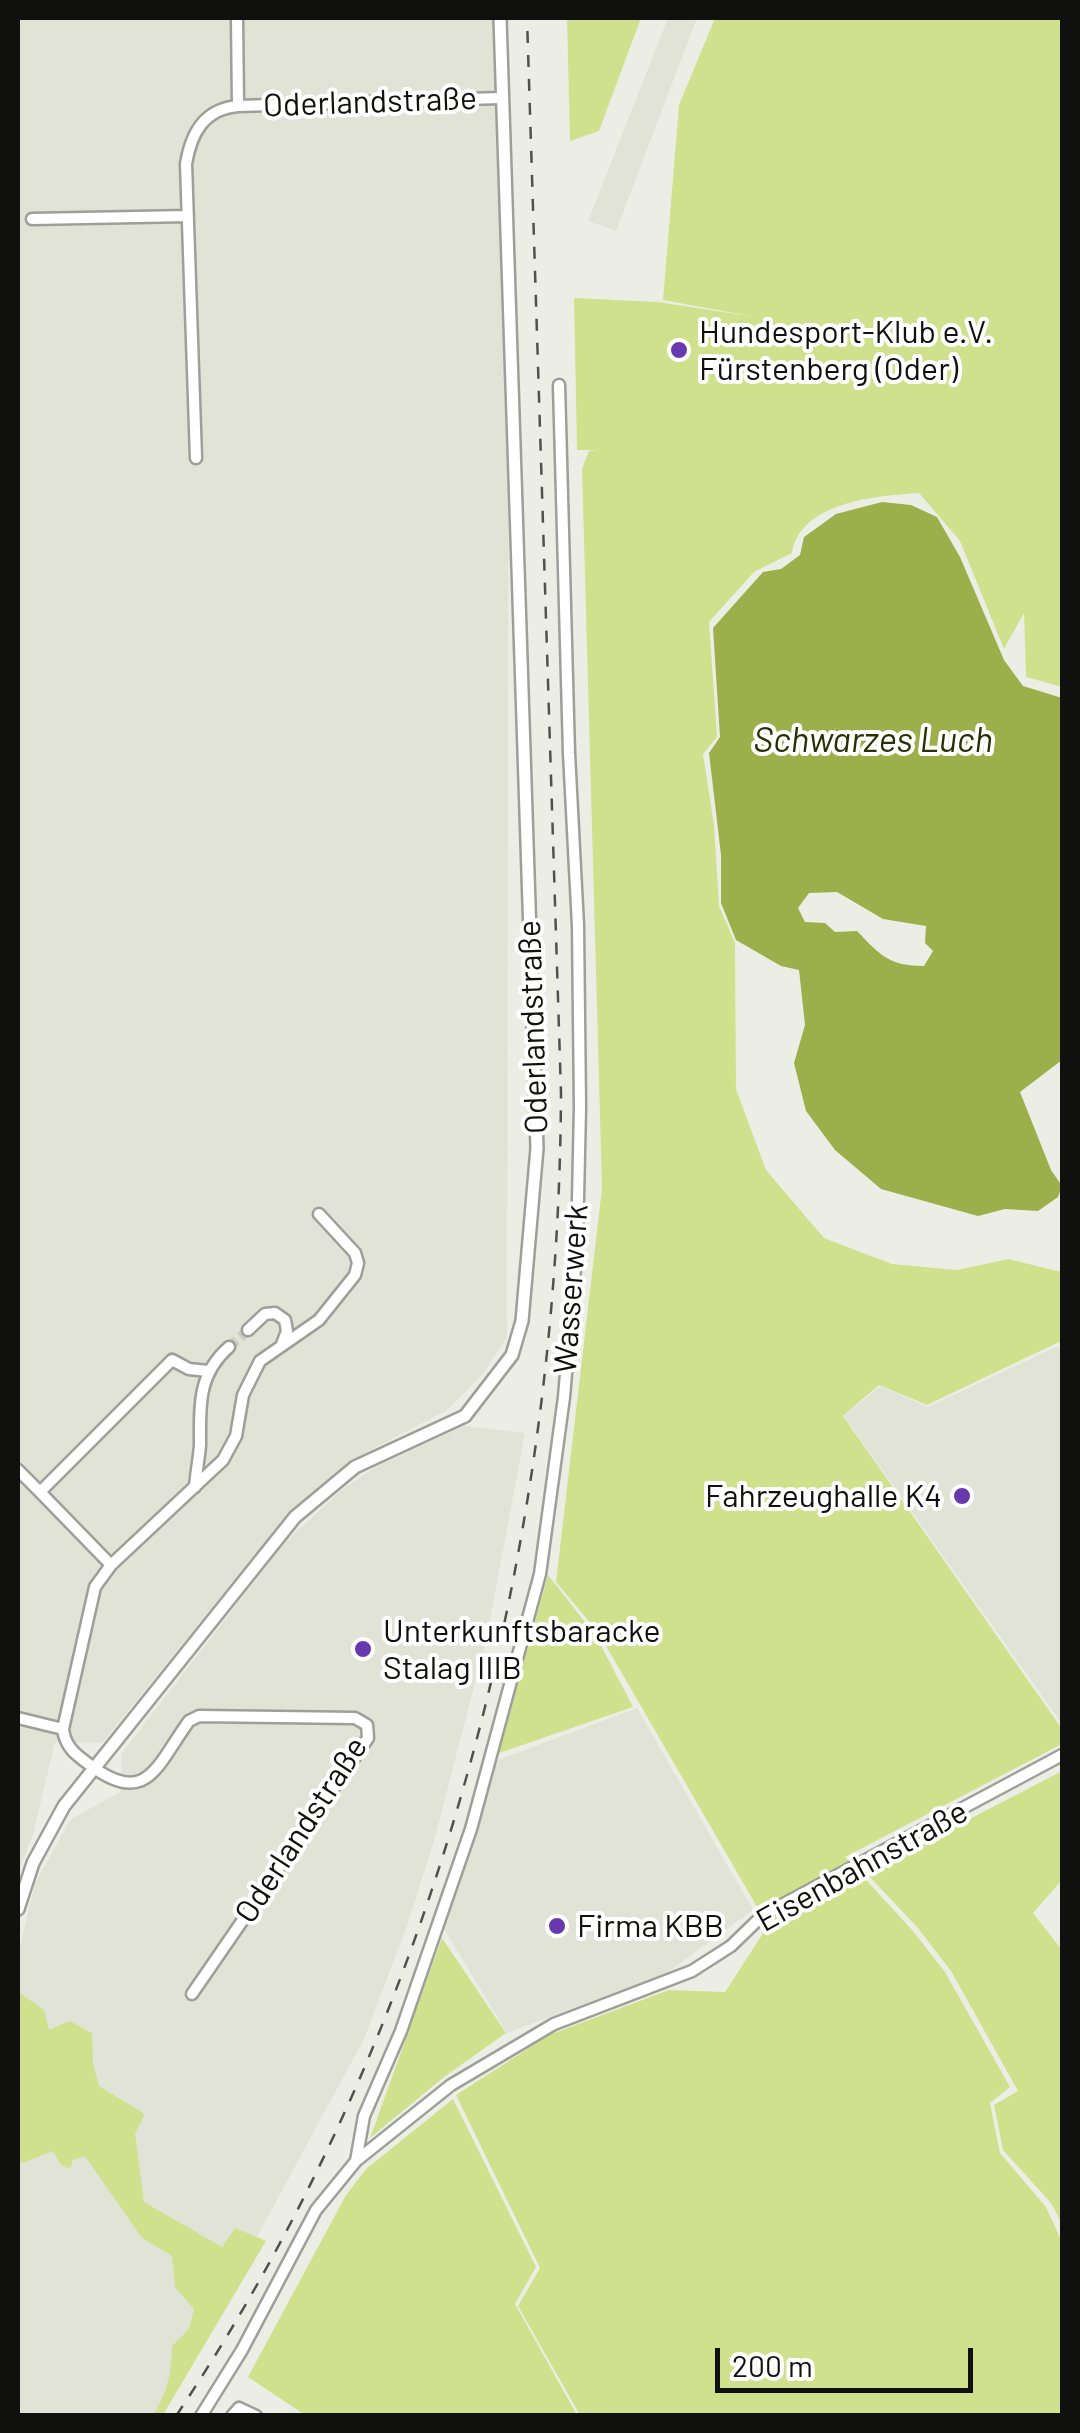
<!DOCTYPE html>
<html>
<head>
<meta charset="utf-8">
<style>
	body { margin:0 }
	#map { position:relative; width:1080px; height:2433px; overflow:hidden; background:#eceee6; font-family:Barlow,sans-serif }
	canvas { display:block }
	.frame { position:absolute; inset:0; border:20px solid #10110e; pointer-events:none }
	.scale { position:absolute; left:715px; top:2348px; width:258px; height:45px; box-sizing:border-box; border:5px solid #10110e; border-top:0; padding-left:12px; font-size:30px; line-height:35px; white-space:nowrap; color:#10110e; -webkit-text-stroke:8px #fff; paint-order:stroke }
</style>
</head>
<body>
<div id="map">
<canvas width="1080" height="2433"></canvas>
<div class="frame"></div>
<div class="scale">200 m</div>
</div>
<script>
const c = document.querySelector('canvas').getContext('2d');
c.lineJoin = 'round';
function fillPath(path, color) {
  c.fillStyle = color;
  c.fill(path, 'evenodd');
}
function strokePath(path, color, width, dash) {
  c.strokeStyle = color;
  c.lineWidth = width;
  c.lineCap = dash ? 'butt' : 'round';
  c.setLineDash(dash || []);
  c.stroke(path);
}
function write(font, color, halo, rows, align = 'center') {
  c.font = font + ' Barlow,sans-serif';
  c.lineWidth = 8;
  c.setLineDash([]);
  c.textBaseline = 'middle';
  c.strokeStyle = halo;
  c.fillStyle = color;
  for (const [text, x, y, turn = 0] of rows) {
    c.save();
    c.translate(x, y);
    c.rotate((+turn || 0) * Math.PI / 180);
    c.textAlign = isNaN(turn) ? turn : align;
    if (halo) c.strokeText(text, 0, 0);
    c.fillText(text, 0, 0);
    c.restore();
  }
}
const built = new Path2D(`
	M18,18H500L509,185L507,1337L483,1374L447,1410L348,1462L287,1515L102,1743L55,1742L33,1835L18,1872Z
	M668,18H697L616,231L588,221Z
	M1058,1346L1062,1353V1724L844,1416L880,1386L928,1407Z
	M464,1426L525,1433L486,1641L434,1841L407,1926L364,2039L225,2296L154,2415L18,2416V1954L35,1884L70,1820L120,1792L122,1753L284,1543L343,1489L374,1468Z
	M637,1708L753,1910L668,1972L507,2033L441,1924L498,1760Z`);
const green = new Path2D(`
	M567,18H641L599,131L570,141Z
	M715,18H1062V687L1026,677L1024,613L1004,649L960,541L919,493C877,496 801,501 792,553L754,572L709,622L717,737L703,754L714,825L719,906L735,943L736,1089L766,1170L824,1238L892,1264L957,1270L1008,1259L1062,1272V1346L1059,1342L927,1405L879,1385L843,1416L1062,1729V1744L845,1857L913,1931L945,1972L1010,2087L990,2103L1000,2153L1046,2207L1062,2242V2415H580L518,2306L540,2268L456,2095L549,2035L669,1990L725,1992L771,1921L756,1905L598,1632L556,1582L602,1188L582,469L589,451L599,450H577L574,298L658,302L755,317L663,300L679,105Z
	M548,1575L596,1636L633,1707L499,1753Z
	M1062,1771V1880L1033,1913L1062,1950V2224L1051,2203L1003,2150L994,2105L1018,2091L951,1971L917,1927L866,1873Z
	M442,1938L506,2033L444,2077L370,2138L409,2030L407,2025L417,2007Z
	M18,1992L44,2010L49,2030L70,2021L92,2033L93,2063L99,2086L145,2114L135,2133L144,2202L222,2247L235,2228L266,2241L163,2415H153C167,2394 172,2372 172,2346L189,2329L194,2309L175,2287L172,2256L142,2238L85,2156L73,2160L70,2169L61,2165L53,2151L22,2163L18,2158Z
	M453,2099L536,2267L515,2304L577,2415H305L248,2377L346,2195L366,2169Z`);
const water = new Path2D(`
	M882,502L911,505L937,517L960,557L1004,660L1023,686L1062,698V1060L1020,1092L1051,1170L1062,1186L1058,1197L1038,1211L1005,1209L978,1216L881,1189L835,1150L806,1111L794,1063L805,1025L799,970L781,966L736,940L721,903V855L709,753L720,737L713,628L763,572L781,569L800,555L804,537L836,514ZM837,892L883,919L926,926L925,943L933,951L924,966C889,966 880,955 857,931L835,932L825,923L805,922L798,908L809,893Z`);
const minorTunnel = new Path2D(`
	M229,1347L248,1330`);
const minor = new Path2D(`
	M237,18L238,106
	M32,219L188,216
	M196,458L186,164C191,133 204,109 238,106L501,98
	M248,1330L265,1314L275,1313L285,1320L287,1331L282,1344
	M18,1470L40,1492
	M195,1487C196,1473 199,1459 200,1445C200,1407 197,1375 229,1347
	M111,1565L40,1492L172,1360L189,1369L208,1371
	M18,1718L63,1729
	M192,1994L368,1738L367,1725L355,1718L199,1716L189,1721C157,1765 147,1808 90,1765C76,1755 65,1747 63,1729L95,1587L111,1565L223,1460L236,1436L243,1395L260,1361L319,1320L355,1275L358,1263L355,1253L319,1214
	M356,2161L364,2116L401,2031L471,1829L540,1574L564,1397L577,1245L580,1107L578,926L569,753L559,385
	M201,2416L242,2350L316,2210L356,2161L451,2085L554,2024L692,1971L731,1946L763,1915L1062,1755
	M232,2416L239,2408L256,2416`);
const tertiary = new Path2D(`
	M18,1909L33,1863L64,1806L295,1517L355,1467L465,1416L512,1355L522,1321L537,1148L500,18`);
const rail = new Path2D(`
	M176,2416C435,2030 559,1554 561,1093L527,18`);
const markers = [
	[679,350,10,"#6838af"],
	[962,1496,10,"#6838af"],
	[363,1649,10,"#6838af"],
	[557,1926,10,"#6838af"]
];
const streetNames = [
	["Oderlandstraße",370,102,-2],
	["Oderlandstraße",533,1027,-92],
	["Wasserwerk",571,1289,-86],
	["Oderlandstraße",301,1830,-57],
	["Eisenbahnstraße",862,1866,-29]
];
const poiNames = [
	["Hundesport-Klub e.V.",699,332],
	["Fürstenberg (Oder)",699,369],
	["Fahrzeughalle K4",942,1496,"right"],
	["Unterkunftsbaracke",383,1631],
	["Stalag IIIB",383,1668],
	["Firma KBB",577,1926]
];
const waterNames = [
	["Schwarzes Luch",873,740]
];
fillPath(built, '#e0e3d5');
fillPath(green, '#d0e18e');
fillPath(water, '#9daf4a');
strokePath(minorTunnel, '#cbcdc6', 10, [10, 5]);
strokePath(minor, '#9e9f98', 15);
strokePath(tertiary, '#9e9f98', 16);
strokePath(minor, '#fff', 10);
strokePath(tertiary, '#fff', 11);
strokePath(rail, '#50514c', 2.5, [12, 12]);
for (const [x, y, r, color] of markers) {
  const dot = new Path2D();
  dot.arc(x, y, r, 0, 2 * Math.PI);
  c.fillStyle = color;
  c.fill(dot);
  strokePath(dot, '#fff', 4);
}
write('32px', '#10110e', '#fff', streetNames);
write('32px', '#10110e', '#fff', poiNames, 'left');
write('italic 35px', '#293004', '#fff', waterNames);
</script>
</body>
</html>
